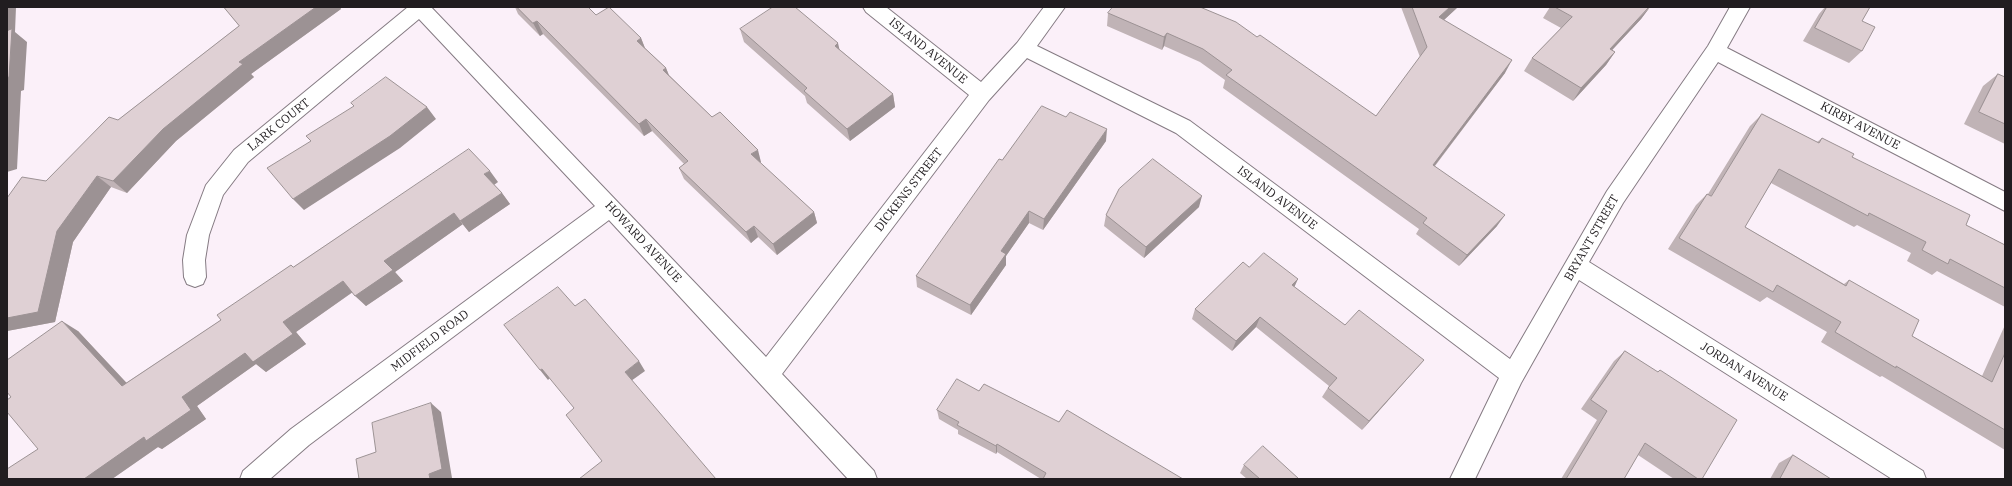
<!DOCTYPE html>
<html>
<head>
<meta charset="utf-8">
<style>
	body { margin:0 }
	#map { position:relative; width:2012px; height:486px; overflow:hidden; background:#fbf0f9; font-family:"IBM Plex Serif",serif }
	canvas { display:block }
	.frame { position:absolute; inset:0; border:8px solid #211d20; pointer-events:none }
</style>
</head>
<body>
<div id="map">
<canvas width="2012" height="486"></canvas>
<div class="frame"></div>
</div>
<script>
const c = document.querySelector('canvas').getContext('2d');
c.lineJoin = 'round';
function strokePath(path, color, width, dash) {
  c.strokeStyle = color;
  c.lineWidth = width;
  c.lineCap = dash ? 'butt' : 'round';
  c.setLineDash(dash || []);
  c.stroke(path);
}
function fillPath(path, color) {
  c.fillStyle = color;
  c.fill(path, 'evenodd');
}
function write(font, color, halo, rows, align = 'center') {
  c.font = font + ' "IBM Plex Serif",serif';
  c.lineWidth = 3.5;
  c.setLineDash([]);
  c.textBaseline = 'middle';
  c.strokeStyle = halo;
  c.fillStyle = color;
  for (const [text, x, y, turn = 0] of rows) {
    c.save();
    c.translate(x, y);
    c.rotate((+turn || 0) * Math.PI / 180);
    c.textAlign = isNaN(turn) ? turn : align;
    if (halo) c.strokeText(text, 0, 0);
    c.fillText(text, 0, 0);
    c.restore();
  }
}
const street = new Path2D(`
	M408,7H431L766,357L969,95L866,12L863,7H886L981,82L1017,43L1044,7H1065L1037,46L1190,121L1510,359L1607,191L1708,46L1730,7H1750L1727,48L2005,192V211L1718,62L1623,203L1589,262L1923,471L1926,479H1892L1579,280L1521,383L1475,479H1450L1499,378L1176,133L1027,58L989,100L782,374L874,471L877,479H848L609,220L309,445L270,479H240L243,471L291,429L595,206L419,19L248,162L223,195L209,235L205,260L206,277L203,284L195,287L187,284L184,277L183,260L187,235L206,185L234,150Z`);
const wall = new Path2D(`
	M224,7H340L341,9L251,74L254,77L176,141L127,193L111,187L73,242L55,322L7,331V198L46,181L118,120L239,26Z
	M515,7H588L596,15L641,38L645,48L666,68L669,75L712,117L761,162L760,163L814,212L817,223L777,255L758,237L751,243L684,179L679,168L684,164L652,131L644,136L543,34L540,36L518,14Z
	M1401,7H1458L1444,20L1505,73L1435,166L1497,226L1459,266L1416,234L1419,229L1223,88L1225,80L1200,62L1164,46L1162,50L1107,26L1108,13L1257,37L1376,116L1420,57Z
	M1550,7H1650L1641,19L1612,50L1615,52L1606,65L1573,101L1524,71L1532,58L1561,28L1543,18Z
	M1825,7H1870L1862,21V51L1849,63L1803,41L1819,14Z
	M740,29L839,49L893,94L895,107L850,141L807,103L805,96L744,42Z
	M1998,74L2005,77V144L1964,124L1983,86Z
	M1762,114L1817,142L1822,138L1852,157L1966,225L2005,245V307L1937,271L1932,275L1907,261L1911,253L1857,225L1854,227L1771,183L1745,227L1844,284L1849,280L1912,336L1982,376L2005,325V450L1882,376L1880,377L1821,342L1827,332L1767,297L1760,302L1668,249L1696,205L1707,194H1708L1750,126Z
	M1106,141L1043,230L1029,223L1006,256V265L971,315L917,287L916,276L1002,160Z
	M498,182L494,185L502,193L510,204L469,232L463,224L395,272L403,281L366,306L353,292L296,332L306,344L266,372L256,364L197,406L206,419L162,449L158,447L112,479H7L38,449L11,397L78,331L126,383L221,320L291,265L293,267Z
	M1199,207L1144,258L1104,226L1106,215Z
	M1249,267L1294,287L1345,325L1424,360L1416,369L1362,430L1322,397L1329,386L1256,327L1232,351L1192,319L1195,309Z
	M1625,351L1657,372L1660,370L1702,479H1674L1638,455L1624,479H1561L1597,420L1581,409L1614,361Z
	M979,391L1059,422L1183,479H1041L997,452L996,454L958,434V430L939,419L937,410Z
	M1793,455L1831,479H1770L1779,463Z
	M1244,465L1299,479H1247L1240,473Z`);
const shadedWall = new Path2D(`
	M7,7H16L15,32L27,42L24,90L21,91L17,169L7,172Z
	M316,7H340L341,9L251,74L254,77L176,141L127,193L113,181L163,129L239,62Z
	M1450,7H1458L1433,30L1439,17Z
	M1650,7L1641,19L1601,62L1610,49Z
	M537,21L543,34L540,36L533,23Z
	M1167,33L1164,46L1162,50L1164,37Z
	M641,38L646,51L637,41Z
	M838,43L841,56L835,46Z
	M1615,52L1606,65L1573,101L1581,88Z
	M1512,60L1505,73L1426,177L1433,165Z
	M666,68L671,81L663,70Z
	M893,94L895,107L850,141L847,129Z
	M427,107L436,119L400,148L304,210L293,199Z
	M646,119L652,131L644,136L639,124Z
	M1107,129L1106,141L1043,230L1044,219Z
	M758,150L761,162L755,166L751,154Z
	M490,171L498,182L492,186L484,174Z
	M97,176L111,187L73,242L55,322L7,331V318L57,231Z
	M502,193L510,204L469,232L460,221Z
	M1202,196L1199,207L1144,258L1146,247Z
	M1029,211V223L1006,256V265L971,315L970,305L1001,251Z
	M814,212L817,223L777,255L773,244Z
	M454,213L463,224L395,272L403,281L366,306L355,296L384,261Z
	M1505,215L1497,226L1459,266L1467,255Z
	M754,226L758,237L751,243L746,232Z
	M1298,279L1293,290L1292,285Z
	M343,281L354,291L296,332L306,344L266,372L256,364L197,406L206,419L162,449L158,447L112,479H84L182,397L283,322Z
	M1260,317L1256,327L1232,351L1236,341Z
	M62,321L78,331L138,395L122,386Z
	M1424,360L1416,369L1362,430L1369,421Z
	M639,361L645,371L631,381L625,372Z
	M542,369L550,378L548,380L540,370Z
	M431,403L441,412L452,478L449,479H430L429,474Z
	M997,444V452L996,454V446Z`);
const building = new Path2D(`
	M224,7H316L239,62L243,64L163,129L113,181L97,176L57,231L38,312L7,318V198L22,177L46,181L109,117L118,120L239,26Z
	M517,7H588L596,15L609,7L641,38L637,41L666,68L663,70L712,117L720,112L758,150L751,154L814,212L773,244L754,226L746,232L679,168L688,161L646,119L639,124L537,21L533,23Z
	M773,7H795L838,43L835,46L893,94L847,129L804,91L807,88L740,29Z
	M1113,7H1200L1236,22L1257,37L1260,35L1376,116L1427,47L1412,7H1450L1439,17L1512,60L1433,165L1505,215L1467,255L1423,223L1427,218L1226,75L1232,70L1203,49L1167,33L1164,37L1108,13Z
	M1555,7H1649L1610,49L1615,52L1581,88L1532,58L1572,17Z
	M1827,7H1870L1862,21L1875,27L1862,51L1815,28Z
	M12,29L9,77L7,78V31Z
	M1998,74L2005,77V124L1979,112Z
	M386,77L427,107L390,136L293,199L267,168L311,141L306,136L354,106L351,103Z
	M1042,106L1066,117L1070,112L1107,129L1044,219L1029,211L1001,251L1006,254L970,305L916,276L999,159L1002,160Z
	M1762,114L1819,143L1822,138L1854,154L1852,157L1970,215L1966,225L2005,245V288L1950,259L1948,264L1922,250L1926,242L1869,213L1868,216L1779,169L1745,227L1846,286L1849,280L1919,320L1912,336L1992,382L2005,353V430L1896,366V368L1835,332L1841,322L1777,285L1773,292L1679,238L1707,194L1711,196Z
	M469,149L490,171L484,174L502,193L460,221L454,213L384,261L393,270L355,296L343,281L283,322L293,334L253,362L245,353L182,397L191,410L146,441L144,437L84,479H7V469L38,449L7,412V400L11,397L7,392V360L62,321L122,386L221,320L217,315L291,265L293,267Z
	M1153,159L1202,196L1146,247L1106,215L1119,189Z
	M1264,253L1298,279L1292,285L1345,325L1359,310L1424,360L1369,421L1328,388L1337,378L1260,317L1236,341L1195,309L1243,262L1249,267Z
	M558,287L575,306L585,299L639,361L625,372L716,479H579L602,461L566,415L574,408L542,369L540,370L504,325Z
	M1625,351L1658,372L1660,370L1737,420L1702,479H1698L1645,443L1624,479H1566L1607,411L1591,400Z
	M957,379L979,391L984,384L1059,422L1067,410L1183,479H1043L1046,473L997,444L996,446L957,425L959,422L937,410Z
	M431,403L442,469L429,474L430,479H359L356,459L376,452L372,423Z
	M1263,446L1299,479H1260L1244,465Z
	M1793,455L1831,479H1780Z`);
const streetNames = [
	["ISLAND AVENUE",928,51,39],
	["LARK COURT",279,125,-39],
	["KIRBY AVENUE",1860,126,28],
	["DICKENS STREET",909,190,-52],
	["ISLAND AVENUE",1277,198,37],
	["BRYANT STREET",1592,238,-60],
	["HOWARD AVENUE",643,242,47],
	["MIDFIELD ROAD",430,341,-37],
	["JORDAN AVENUE",1744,372,32]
];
strokePath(street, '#857b83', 2);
fillPath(street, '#fff');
fillPath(wall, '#c0b3b6');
fillPath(shadedWall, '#9c9294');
fillPath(building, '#dfd0d4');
strokePath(building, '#9c9294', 1);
write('12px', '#211d20', '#fff', streetNames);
</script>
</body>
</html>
